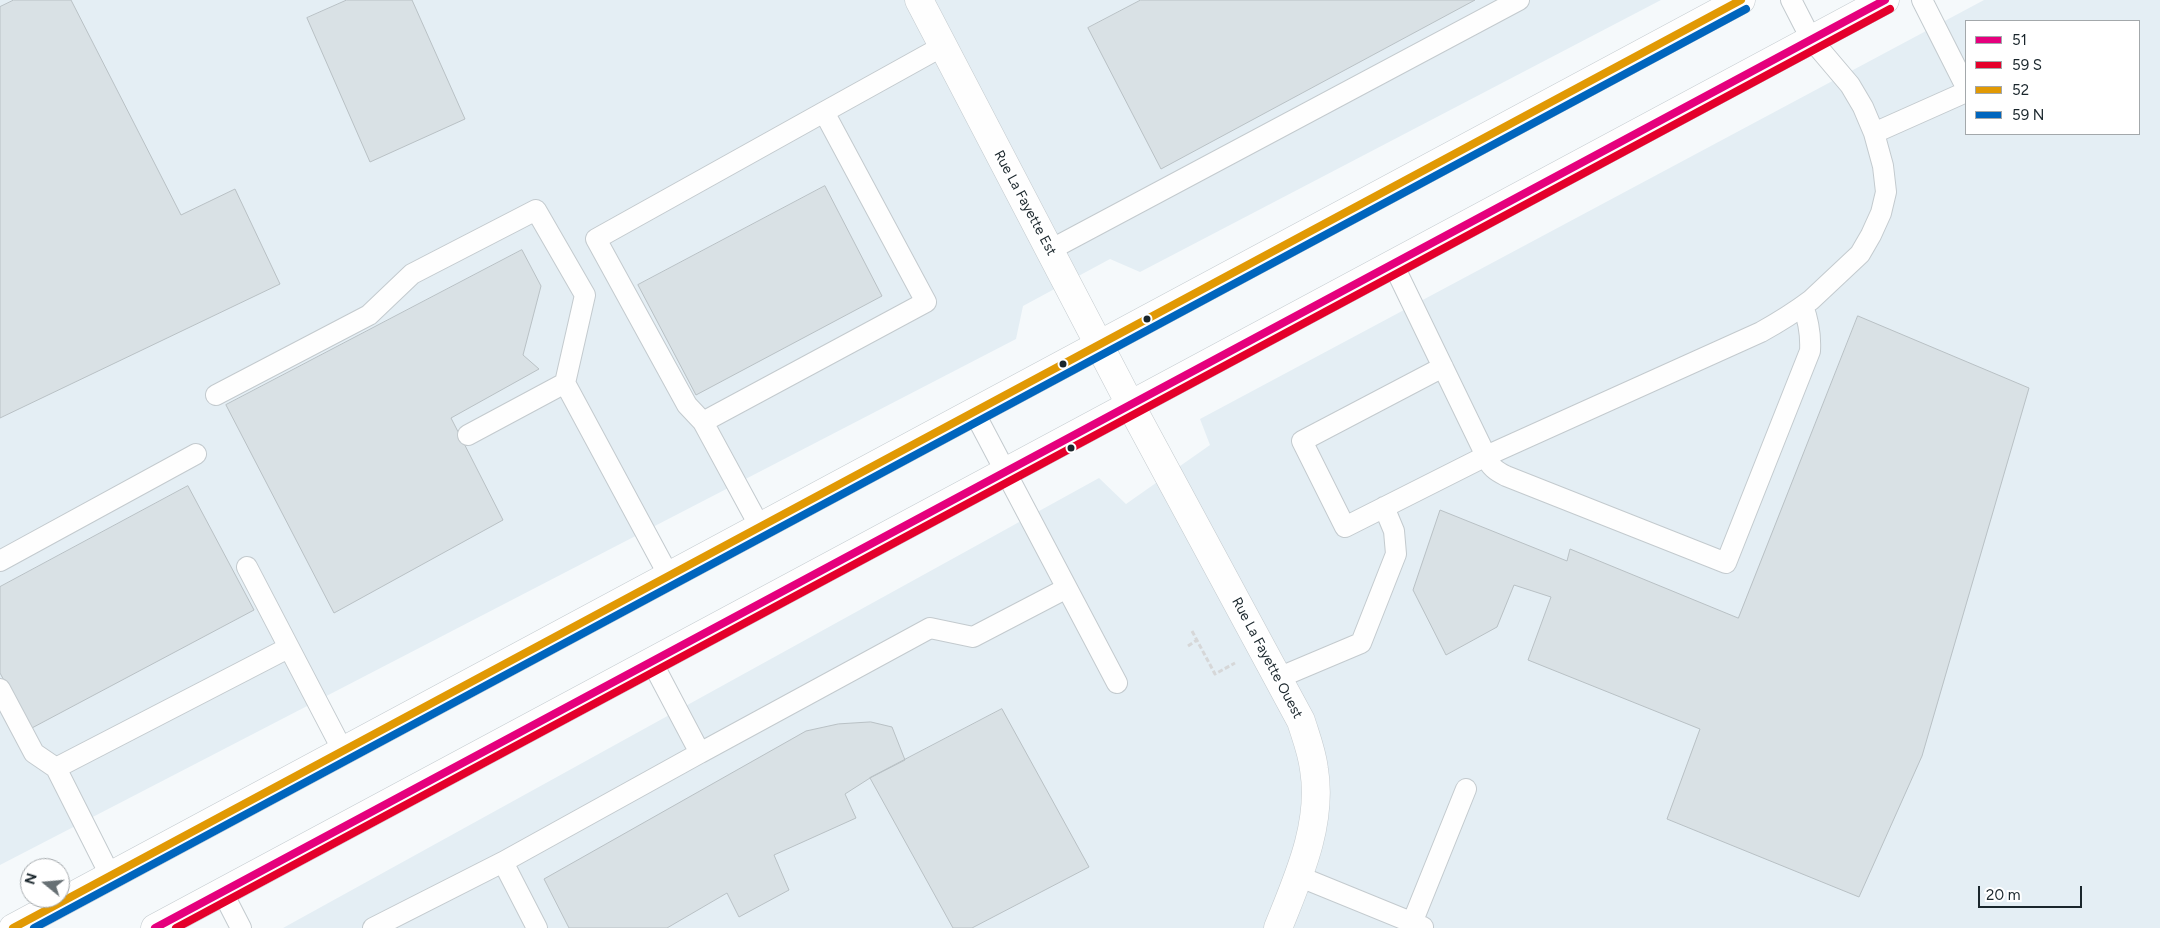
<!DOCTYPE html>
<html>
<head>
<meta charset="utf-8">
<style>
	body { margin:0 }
	#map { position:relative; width:2160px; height:928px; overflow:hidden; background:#f5f9fb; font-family:Figtree,sans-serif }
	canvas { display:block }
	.legend { position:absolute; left:1965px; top:20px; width:175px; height:115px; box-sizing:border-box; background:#fff; border:1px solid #a3a8ab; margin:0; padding:6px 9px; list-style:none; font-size:15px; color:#1a262c }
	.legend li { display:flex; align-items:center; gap:10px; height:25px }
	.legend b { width:25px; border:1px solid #a3a8ab }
	.north { position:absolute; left:20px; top:858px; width:50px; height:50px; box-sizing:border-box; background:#fff; border:1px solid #a3a8ab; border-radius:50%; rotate:287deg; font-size:14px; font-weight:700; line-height:20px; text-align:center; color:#1a262c }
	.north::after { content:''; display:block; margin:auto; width:18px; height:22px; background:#677074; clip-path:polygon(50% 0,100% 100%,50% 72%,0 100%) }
	.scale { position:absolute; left:1978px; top:886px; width:104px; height:22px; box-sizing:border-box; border:2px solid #1a262c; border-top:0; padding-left:6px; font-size:15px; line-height:18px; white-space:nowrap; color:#1a262c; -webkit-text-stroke:4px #fff; paint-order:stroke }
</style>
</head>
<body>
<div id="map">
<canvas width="2160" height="928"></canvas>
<ul class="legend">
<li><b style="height:6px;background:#e5007d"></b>51</li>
<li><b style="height:6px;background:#e4002b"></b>59 S</li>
<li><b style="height:6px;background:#e19904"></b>52</li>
<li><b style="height:6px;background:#0065bd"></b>59 N</li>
</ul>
<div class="north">N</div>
<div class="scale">20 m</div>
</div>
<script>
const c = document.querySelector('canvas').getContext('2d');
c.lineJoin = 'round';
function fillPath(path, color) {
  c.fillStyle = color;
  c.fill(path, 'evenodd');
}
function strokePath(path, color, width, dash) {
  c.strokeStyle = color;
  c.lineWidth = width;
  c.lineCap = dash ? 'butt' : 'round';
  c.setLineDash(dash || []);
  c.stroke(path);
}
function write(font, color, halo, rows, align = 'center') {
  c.font = font + ' Figtree,sans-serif';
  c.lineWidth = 5;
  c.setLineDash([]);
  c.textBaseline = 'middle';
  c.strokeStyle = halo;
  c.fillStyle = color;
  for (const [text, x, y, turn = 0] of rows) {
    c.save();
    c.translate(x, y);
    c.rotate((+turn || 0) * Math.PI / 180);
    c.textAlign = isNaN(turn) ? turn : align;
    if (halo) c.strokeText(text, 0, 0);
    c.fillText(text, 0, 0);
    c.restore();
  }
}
const built = new Path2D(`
	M0,0H1661L1140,272L1110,259L1023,306L1016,339L0,865Z
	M1984,0H2160V928H283L1099,478L1126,504L1210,445L1200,419ZM1966,21H2139V134H1966Z`);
const building = new Path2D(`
	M14,0H71L181,215L235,189L280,284L0,418V7Z
	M347,0H412L465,119L370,162L307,18Z
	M1141,0H1475L1161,169L1088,28Z
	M825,186L882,296L696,395L638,285Z
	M522,250L541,286L523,355L539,369L451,418L503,520L334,613L226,405Z
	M1858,316L2029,388L1922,756L1859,897L1667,819L1700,729L1528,660L1551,597L1514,585L1497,627L1446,655L1413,590L1440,510L1567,561L1570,549L1738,618Z
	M188,486L254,610L30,729L0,673V587Z
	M1002,709L1089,867L972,928H953L870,778Z
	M871,722L892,727L905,760L870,778L845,794L856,818L774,855L789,890L739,917L727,893L667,928H569L544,879L806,731L838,724Z`);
const path = new Path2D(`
	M1192,631L1215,674L1235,663
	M1188,646L1197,640`);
const service = new Path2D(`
	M1791,0L1811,39L1850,85L1863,107L1874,133L1883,166L1886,192L1881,213L1871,235L1860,254L1811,300C1795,312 1779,322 1761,332L1486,456C1490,467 1496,471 1506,476L1726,563L1810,351C1811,334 1809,322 1803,306
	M1922,0L1966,87
	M1874,133L1966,92
	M1050,250L1519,0
	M1393,264L1486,456L1345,527L1302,441L1443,367
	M216,395L369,315L412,274L536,210L585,295L565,383L669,576
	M974,412L1117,683
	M703,422L687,405L596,239L824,112
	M468,435L565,383
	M760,527L703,422L926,302L824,112L943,46
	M0,561L196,454
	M247,567L343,751
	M652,662L700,753L930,628L973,637L1067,588
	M1278,678L1361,643L1396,554L1394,531L1384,507
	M0,689L34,753L56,768
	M110,875L56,768L288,648
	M1298,876L1423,927
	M223,893L241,928
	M373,928L503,862
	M537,928L503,862L700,753
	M1410,928L1466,789`);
const minor = new Path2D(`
	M919,0L1131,406L1301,721C1306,737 1312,752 1314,769C1323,824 1298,878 1278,928`);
const tertiary = new Path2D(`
	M13,928L1741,0
	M155,928L1885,0`);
const bus1 = new Path2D(`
	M155,928L1885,0`);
const bus2 = new Path2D(`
	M176,928L1890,9`);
const bus3 = new Path2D(`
	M13,928L1741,0`);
const bus4 = new Path2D(`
	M34,928L1746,9`);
const markers = [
	[1147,319,4.5,"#1a262c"],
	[1063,364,4.5,"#1a262c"],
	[1071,448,4.5,"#1a262c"]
];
const streetNames = [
	["Rue La Fayette Est",1025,203,62],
	["Rue La Fayette Ouest",1267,658,62]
];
fillPath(built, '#e4eef4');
fillPath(building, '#d9e1e5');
strokePath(building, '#b9c1c5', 1);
strokePath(service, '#c3cace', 22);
strokePath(minor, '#c3cace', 29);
strokePath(tertiary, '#c3cace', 29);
strokePath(path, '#d6d7d8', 3, [5, 2.5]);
strokePath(service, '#fefefe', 20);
strokePath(minor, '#fefefe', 28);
strokePath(tertiary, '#fefefe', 28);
strokePath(bus1, '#e5007d', 8);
strokePath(bus2, '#e4002b', 8);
strokePath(bus3, '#e19904', 8);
strokePath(bus4, '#0065bd', 8);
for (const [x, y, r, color] of markers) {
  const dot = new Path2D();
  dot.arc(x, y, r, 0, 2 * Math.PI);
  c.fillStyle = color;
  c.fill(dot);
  strokePath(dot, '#fff', 2);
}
write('14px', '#1a262c', '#fff', streetNames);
</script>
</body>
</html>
